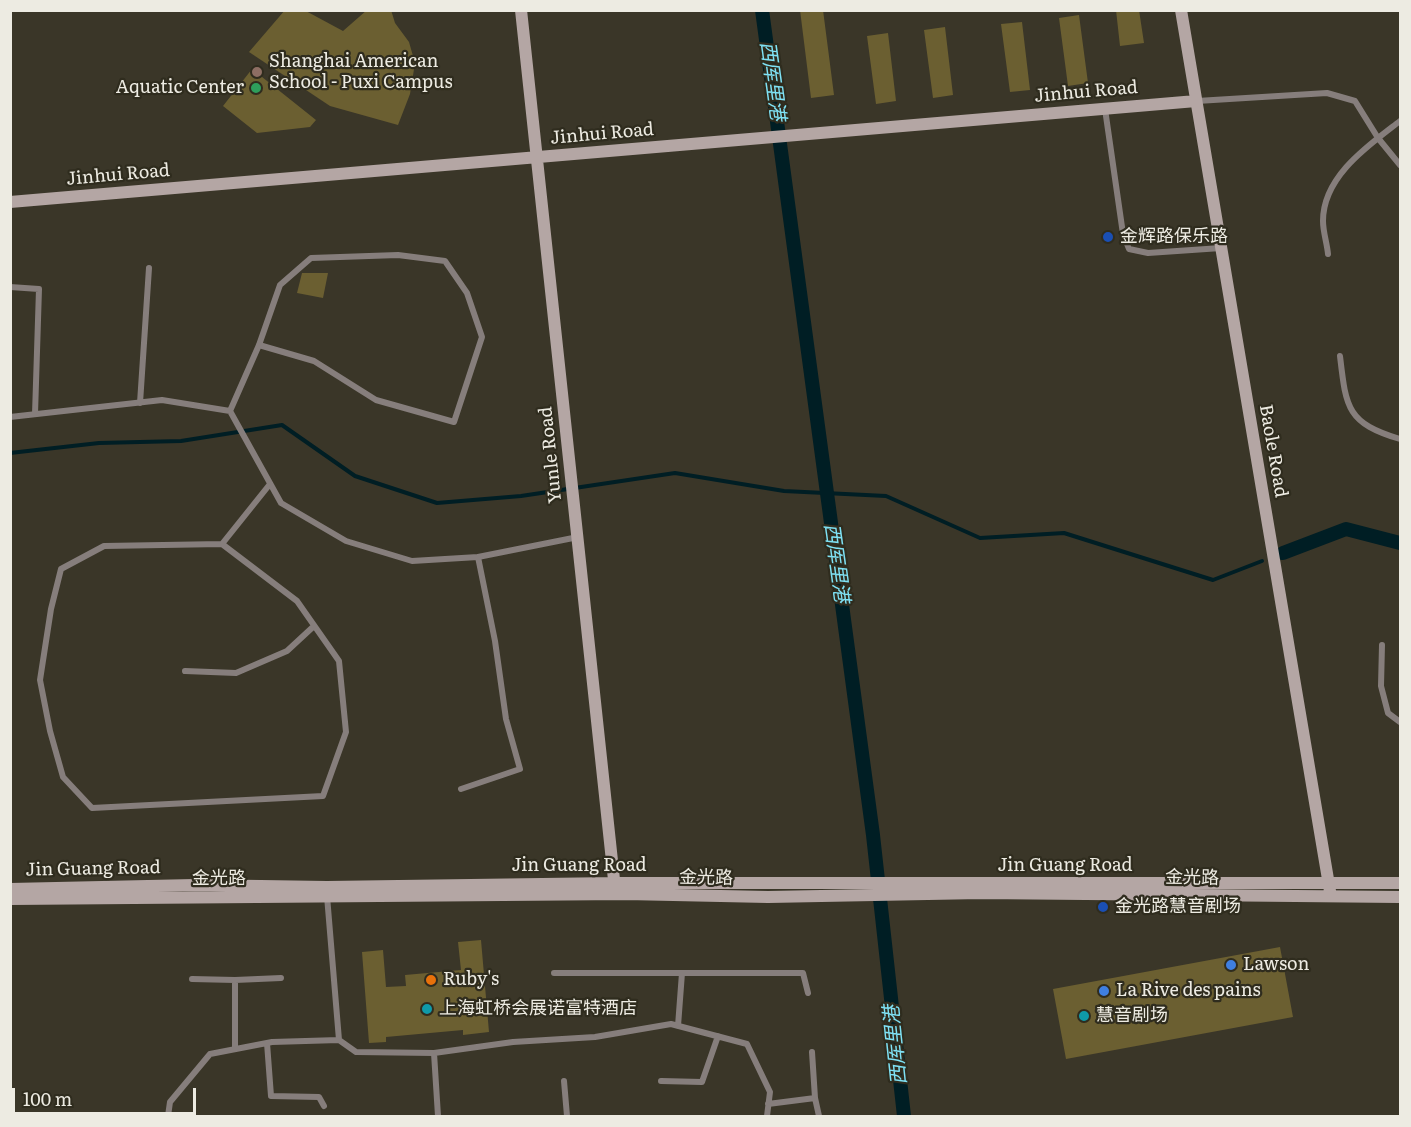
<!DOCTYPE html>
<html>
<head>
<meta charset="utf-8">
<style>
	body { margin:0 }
	#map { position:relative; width:1411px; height:1127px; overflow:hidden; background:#3a3628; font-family:Literata,serif }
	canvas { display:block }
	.frame { position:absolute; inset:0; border:12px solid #edebe2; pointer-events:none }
	.scale { position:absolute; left:12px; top:1088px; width:184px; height:27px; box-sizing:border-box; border:3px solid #edebe2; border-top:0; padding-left:8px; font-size:18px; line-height:21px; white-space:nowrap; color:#edebe2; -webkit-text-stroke:4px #2f2c1e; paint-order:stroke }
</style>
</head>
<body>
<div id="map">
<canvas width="1411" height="1127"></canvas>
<div class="frame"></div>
<div class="scale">100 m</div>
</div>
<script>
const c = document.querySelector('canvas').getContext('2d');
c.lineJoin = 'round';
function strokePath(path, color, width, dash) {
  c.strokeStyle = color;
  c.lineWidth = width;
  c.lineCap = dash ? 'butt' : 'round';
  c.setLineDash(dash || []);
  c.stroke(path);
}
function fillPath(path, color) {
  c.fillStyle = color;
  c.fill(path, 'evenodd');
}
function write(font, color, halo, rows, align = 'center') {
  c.font = font + ' Literata,"Noto Sans SC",serif';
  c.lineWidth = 4.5;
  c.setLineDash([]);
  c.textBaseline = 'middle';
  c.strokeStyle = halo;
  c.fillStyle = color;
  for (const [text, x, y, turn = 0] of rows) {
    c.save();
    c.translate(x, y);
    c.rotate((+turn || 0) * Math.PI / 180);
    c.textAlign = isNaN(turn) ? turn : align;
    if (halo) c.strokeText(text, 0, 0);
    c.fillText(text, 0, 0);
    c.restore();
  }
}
const stream = new Path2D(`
	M10,453L99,443L181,441L282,425L355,476L437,503L521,496L675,473L784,491L886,496L980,538L1064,533L1213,580L1262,561`);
const canal = new Path2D(`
	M762,10L873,835L904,1116
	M1283,553L1346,529L1400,543`);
const building = new Path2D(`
	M285,10H304L343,31L367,10H391L395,23L409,42L415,63L410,94L398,125L330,106L249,52Z
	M800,10H823L834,95L811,98Z
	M1116,10H1139L1144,43L1120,46Z
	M1079,15L1088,83L1068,86L1059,18Z
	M1022,22L1030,90L1010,92L1001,24Z
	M945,27L953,95L933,98L924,30Z
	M888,33L896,101L876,104L867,36Z
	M252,69L316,120L310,127L257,133L223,106Z
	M302,273H328L323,298L297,293Z
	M481,940L489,1032L463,1035V1030L386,1037V1042L369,1043L362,952L383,950L386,987L406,986L405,975L461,970L458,942Z
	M1280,947L1293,1017L1066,1059L1053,989Z`);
const lane = new Path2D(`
	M1197,101L1327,93L1355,101L1378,138L1400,165
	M1105,109L1123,234L1129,249L1148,253L1221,248
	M1328,254C1327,243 1323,232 1323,221C1323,176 1369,145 1400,121
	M10,287L39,289L35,414
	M1340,356C1346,408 1347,423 1400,439
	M140,403L149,268
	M230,411L259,345L280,285L311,258L398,255L445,261L467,293L482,337L454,422L376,400L314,361L259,345
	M10,417L162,400L230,411L281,503L346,541L412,561L478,557L578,537
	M222,544L297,601L339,661L346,732L323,796L92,808L63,777L50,731L40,680L51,609L61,569L104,546L222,544L270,484
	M1382,645L1381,686L1388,713L1400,722
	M185,671L236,673L287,651L314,626
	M461,789L520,769L506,719L495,641L478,557
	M327,896L339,1040
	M554,973H682L678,1026
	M682,973H803L808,993
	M192,979L235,980
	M267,1043L271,1096L319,1097L324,1106
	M235,1049V980L281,978
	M434,1053L438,1116
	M564,1081L567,1116
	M661,1081L702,1082L718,1036
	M815,1098L819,1116
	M768,1104L815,1098L812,1052
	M168,1116L170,1102L210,1054L272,1042L339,1040L356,1052L434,1053L513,1042L595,1037L671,1024L747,1044L770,1092L767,1116`);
const secondary = new Path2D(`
	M521,10L615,889
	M1181,10L1330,891
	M10,202L1196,101
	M10,889L194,885L327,887L614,883H1400
	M10,899L626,894L768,897L981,893L1400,897`);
const markers = [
	[257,72,6,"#8d6e63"],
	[256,88,6,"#2e9e5b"],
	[1108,237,6,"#1a4fb4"],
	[1103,907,6,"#1a4fb4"],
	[1231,965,6,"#3f7fe0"],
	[431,980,6,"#e8710a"],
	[1104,991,6,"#3f7fe0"],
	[427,1009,6,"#0f9aa8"],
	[1084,1016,6,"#0f9aa8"]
];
const poiNames = [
	["Shanghai American",269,62],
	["School - Puxi Campus",269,83],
	["Aquatic Center",244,88,"right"],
	["金辉路保乐路",1120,237],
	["金光路慧音剧场",1115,907],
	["Lawson",1243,965],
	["Ruby's",443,980],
	["La Rive des pains",1116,991],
	["上海虹桥会展诺富特酒店",439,1009],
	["慧音剧场",1096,1016]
];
const streetNames = [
	["Jinhui Road",1086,92,-5],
	["Jinhui Road",602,134,-5],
	["Jinhui Road",118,175,-5],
	["Baole Road",1273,451,80],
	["Yunle Road",551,455,-96],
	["Jin Guang Road",579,866],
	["Jin Guang Road",1065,866],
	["Jin Guang Road",93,869,-1],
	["金光路",706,878,1],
	["金光路",1192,878,1],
	["金光路",219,879]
];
const waterNames = [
	["西厍里港",772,81,82],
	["西厍里港",836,563,82],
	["西厍里港",896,1045,-96]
];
strokePath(stream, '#001e24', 4);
strokePath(canal, '#001e24', 14);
fillPath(building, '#6b5f31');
strokePath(lane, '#867e7c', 6);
strokePath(secondary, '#b4a6a4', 12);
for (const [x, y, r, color] of markers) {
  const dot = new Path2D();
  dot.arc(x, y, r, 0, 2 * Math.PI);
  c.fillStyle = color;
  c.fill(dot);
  strokePath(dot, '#2f2c1e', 2);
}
write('18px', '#edebe2', '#2f2c1e', poiNames, 'left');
write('18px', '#edebe2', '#2f2c1e', streetNames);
write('italic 20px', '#7fe2f5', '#2f2c1e', waterNames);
</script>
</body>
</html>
